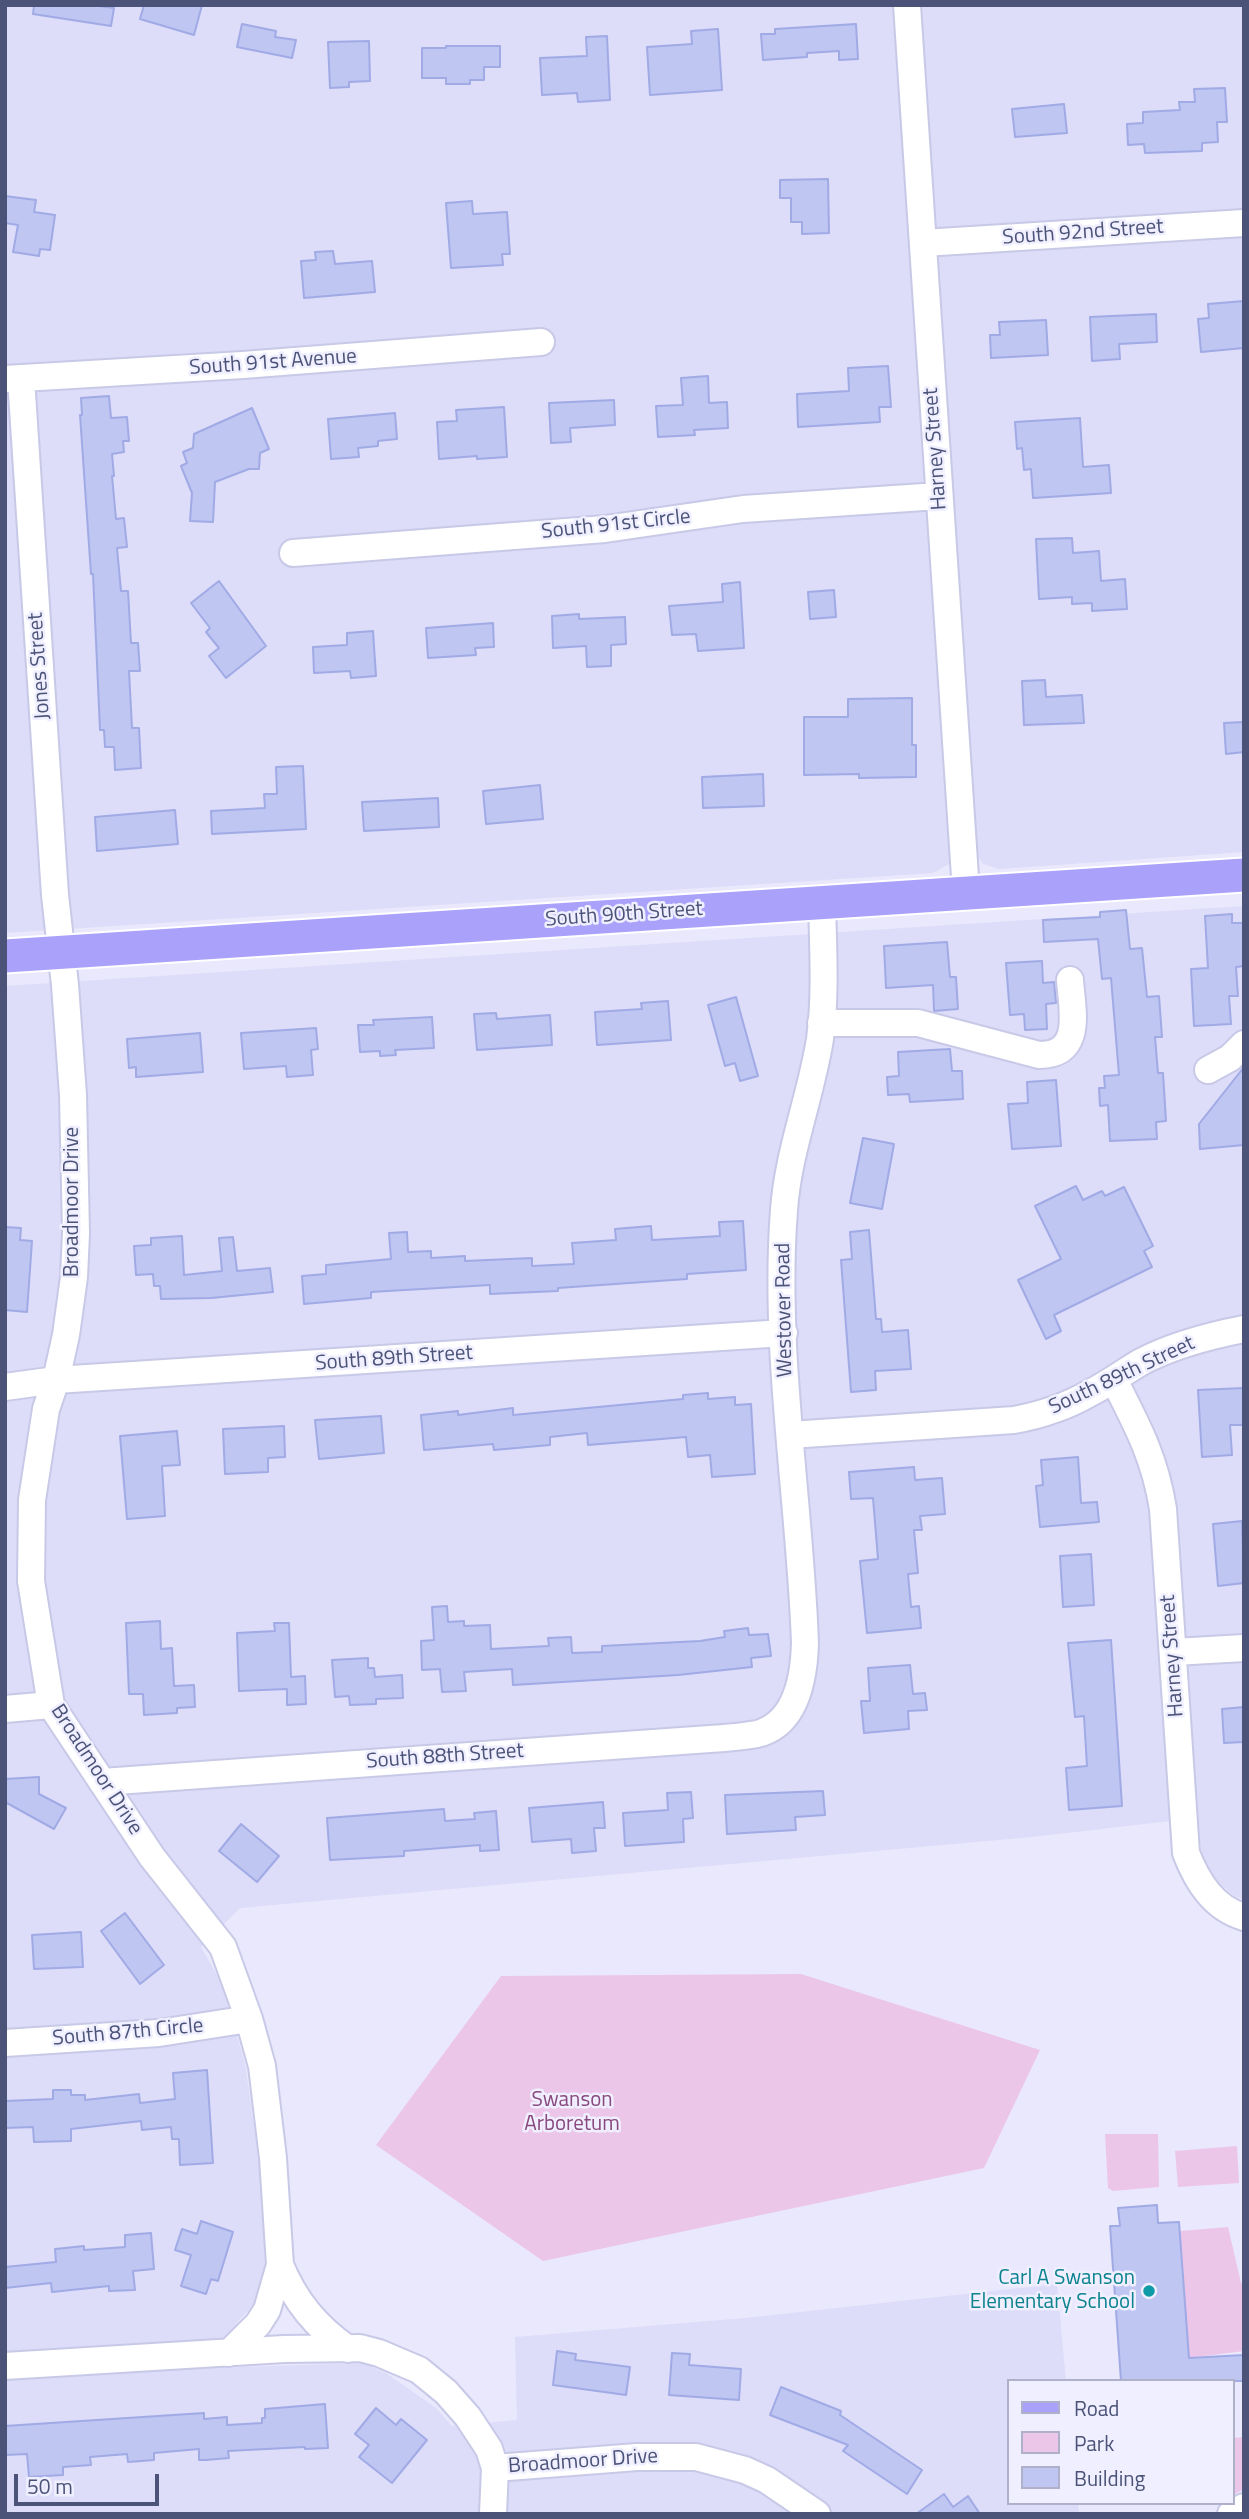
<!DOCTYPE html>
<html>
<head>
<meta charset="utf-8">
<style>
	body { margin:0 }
	#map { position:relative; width:1249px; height:2519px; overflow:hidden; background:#eae8fd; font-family:"Titillium Web",sans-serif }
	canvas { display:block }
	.frame { position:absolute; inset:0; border:7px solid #4b5378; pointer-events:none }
	.legend { position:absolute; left:1007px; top:2379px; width:228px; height:126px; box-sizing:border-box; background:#f0efff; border:2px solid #aeb1c9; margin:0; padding:9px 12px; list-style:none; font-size:21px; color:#4b5378 }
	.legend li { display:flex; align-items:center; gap:14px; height:35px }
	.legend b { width:35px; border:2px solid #aeb1c9 }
	.scale { position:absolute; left:14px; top:2474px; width:145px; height:32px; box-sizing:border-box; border:4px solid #4b5378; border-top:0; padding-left:9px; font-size:21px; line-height:24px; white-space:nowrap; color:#4b5378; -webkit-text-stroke:5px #f0efff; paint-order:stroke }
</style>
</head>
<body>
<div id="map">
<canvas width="1249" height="2519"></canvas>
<div class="frame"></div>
<ul class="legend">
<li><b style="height:9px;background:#aaa1fb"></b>Road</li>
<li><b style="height:19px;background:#ebc6e9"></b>Park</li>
<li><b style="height:19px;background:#bfc6f2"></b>Building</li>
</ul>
<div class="scale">50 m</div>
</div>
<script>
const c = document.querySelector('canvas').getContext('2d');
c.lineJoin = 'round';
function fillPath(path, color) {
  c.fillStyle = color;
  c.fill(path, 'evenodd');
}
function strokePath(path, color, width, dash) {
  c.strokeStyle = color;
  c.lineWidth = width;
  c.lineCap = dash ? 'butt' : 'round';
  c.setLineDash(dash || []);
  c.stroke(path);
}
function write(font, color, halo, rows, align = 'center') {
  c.font = font + ' "Titillium Web",sans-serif';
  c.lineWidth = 5;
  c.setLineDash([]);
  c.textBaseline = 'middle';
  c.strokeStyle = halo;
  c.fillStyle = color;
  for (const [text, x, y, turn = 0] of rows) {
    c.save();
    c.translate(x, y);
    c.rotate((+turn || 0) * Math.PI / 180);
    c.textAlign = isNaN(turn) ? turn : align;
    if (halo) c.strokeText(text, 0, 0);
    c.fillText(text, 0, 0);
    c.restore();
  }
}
const residential = new Path2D(`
	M5,5H897L953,853L949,864L933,873L5,933Z
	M921,5H1244V852L999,869L983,864L977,855Z
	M1244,906V1900L1233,1895L1217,1881L1202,1855L1197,1818L1032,1837L240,1908L201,1947L222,1984L245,2064L264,2193L265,2293L238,2321L211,2368L363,2363L386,2373L436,2408L452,2426L517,2420L515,2337L745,2318L1057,2284L1066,2381H1009V2503H1078L1079,2514H5V986Z`);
const green = new Path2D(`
	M801,1974L1040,2050L984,2168L543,2261L376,2145L501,1976Z
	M1105,2134H1158L1159,2187L1113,2191L1108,2188Z
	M1237,2146L1239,2183L1178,2187L1175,2151Z
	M1228,2227L1241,2283L1244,2285V2351L1189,2358L1180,2231Z
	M1244,2437V2489L1233,2495V2438Z`);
const building = new Path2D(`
	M34,5H92L114,8L111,26L33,14Z
	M144,5H202L194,35L140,19Z
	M242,24L276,31L275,37L296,40L292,58L237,47Z
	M856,24L858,59L839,60V51L807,53V57L763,60L761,34H775V29Z
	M718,29L722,90L650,95L647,47L692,44L691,31Z
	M607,36L610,100L578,102L577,93L542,95L540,58L587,56L586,37Z
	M369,41L370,81L349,82V87L330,88L328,42Z
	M446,46H500V67H484V80H470V84H446V78H422V48H446Z
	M1225,88L1227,122H1217L1218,142L1202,143V151L1145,153L1144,144L1128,145L1127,124L1143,123V112L1180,110L1179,102H1195L1194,89Z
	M1064,104L1067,133L1015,137L1012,109Z
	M828,179L829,233L802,234V222H791V198H780V180Z
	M5,196L36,200L34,212L55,215L50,250L40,249L39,256L13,252L18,225L5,223Z
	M472,201L473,214L507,212L510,254H502L503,265L451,268L446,203Z
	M333,251L335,264L372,261L375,292L304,298L301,261L316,260L315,252Z
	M1244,301V348L1201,352L1198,319L1209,318L1208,304Z
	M1156,314L1157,342L1119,344L1120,359L1092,361L1090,317Z
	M1046,320L1048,355L991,358L990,335H1000L999,322Z
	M888,366L891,407H879L880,422L798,427L797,394L849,391L848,368Z
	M708,376L709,403L727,402L728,428L694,430L695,435L658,437L656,406L683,405L681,378Z
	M109,396L111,418L127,417L129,441H123L124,452L112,454L114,476H112L116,519L124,518L127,547L117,548L121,591H128L131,643H138L140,671H129L132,728H139L141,768L115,770L114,747H105L104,730H100L93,574H91L80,415H82L81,398Z
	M614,400L615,425L570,428L571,442L551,443L549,403Z
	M504,407L507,457L477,459V456L439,459L437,422L457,421L456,410Z
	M252,408L269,449L260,453L259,469H249L215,482L213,522L190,521L192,493L181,466L187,463L183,452L193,448L194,434Z
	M395,413L397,439L378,441V446L358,448L359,457L331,459L328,419Z
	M1080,418L1083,467L1109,465L1111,493L1033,498L1031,469L1024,470L1022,448L1017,449L1015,422Z
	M1072,538L1073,553L1099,551L1101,581L1125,579L1127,609L1092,611V603L1072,604V597L1039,599L1036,539Z
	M219,581L266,646L226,678L209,656L219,648L206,632L210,628L191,603Z
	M740,582L744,648L698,651L696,634L672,635L669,606L723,602L722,584Z
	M834,590L836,617L810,619L808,592Z
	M579,614V619L625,617L626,644L611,645V666L587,667L586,646L553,648L552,616Z
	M493,623L494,647L475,648L476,655L428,658L426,628Z
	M373,631L376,676L351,678L350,671L314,673L313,647L347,645V633Z
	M1045,680L1046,697L1082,695L1084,723L1024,725L1022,681Z
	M912,698V745H916V777L859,778V774L804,775V717H848V699Z
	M1244,722V752L1226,754L1224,723Z
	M303,766L306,829L212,834L211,811L265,808L264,794H277L276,767Z
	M763,774L764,806L703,808L702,777Z
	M540,785L543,819L486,824L483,791Z
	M438,798L439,827L364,831L362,802Z
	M175,810L178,844L97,851L95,817Z
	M1126,910L1130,949L1142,948L1147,997L1159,996L1162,1037H1155L1158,1073H1163L1166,1121L1156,1122L1157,1139L1110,1141L1108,1105L1100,1106L1099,1088H1105L1104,1076L1119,1075L1111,978L1102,979L1098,939L1044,942L1043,920L1100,917V912Z
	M1232,914V923H1244V966L1236,967L1238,996H1229L1231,1024L1194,1026L1191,969L1208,968L1205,916Z
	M947,942L950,977H956L958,1009L934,1011L933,985L886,988L884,946Z
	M1042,961L1043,983L1054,982L1056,1003L1046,1004L1047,1029L1025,1030L1024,1014L1010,1015L1006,963Z
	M736,997L758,1076L740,1081L735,1063L725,1066L708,1005Z
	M668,1001L671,1040L597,1045L595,1012L642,1009L641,1003Z
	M496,1013L497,1019L550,1015L552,1045L477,1050L474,1014Z
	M432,1017L434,1048L395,1050L396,1055L380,1056V1051L360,1052L358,1025H374L373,1020Z
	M316,1028L318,1049L311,1050L313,1075L287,1077L286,1066L244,1069L241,1033Z
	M200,1033L203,1072L136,1077V1067L129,1068L127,1039Z
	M950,1049L952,1071H962L963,1099L910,1102L909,1094L888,1095L887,1077L899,1076L898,1052Z
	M1244,1067V1145L1200,1149L1199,1124Z
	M1056,1080L1061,1146L1012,1149L1008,1104L1028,1103L1027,1082Z
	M863,1138L894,1144L882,1209L850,1203Z
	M1076,1186L1083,1200L1102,1191L1105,1196L1124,1187L1153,1246L1144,1251L1152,1267L1054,1315L1061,1331L1046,1339L1018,1280L1061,1259L1035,1206Z
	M743,1221L746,1270L687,1274V1279L558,1288V1291L490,1294V1285L371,1292V1298L304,1304L302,1276L326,1274V1265L391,1259L389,1233L407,1232L408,1252L431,1251V1258L465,1256V1261L532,1258V1266L574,1264L572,1243L616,1240L615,1229L651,1226L652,1240L720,1236L719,1222Z
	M5,1227L21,1228L20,1240L32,1241L27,1312L5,1310Z
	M869,1230L876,1319H881L882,1332L908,1330L911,1369L875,1371L876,1390L851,1392L841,1260L852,1259L850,1232Z
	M182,1236L184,1275L222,1271L219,1238L233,1237L237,1271L270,1268L273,1292L211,1298L161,1299L160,1286H154L153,1274L136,1275L134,1246L151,1245V1238Z
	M1244,1388V1425H1230L1232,1455L1202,1457L1198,1390Z
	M708,1393V1399L735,1397V1405L751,1404L755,1474L712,1477L710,1455L688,1457L686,1437L588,1445L587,1433L550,1437V1445L494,1450L493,1444L424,1450L421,1415L458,1411V1415L513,1408V1415L683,1399V1395Z
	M381,1416L384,1453L319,1459L315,1420Z
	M284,1426L285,1457L268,1458V1472L225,1474L223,1429Z
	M177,1431L180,1465L162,1466L165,1516L127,1519L120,1436Z
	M1078,1457L1081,1503L1097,1502L1099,1522L1040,1527L1036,1486L1043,1485L1041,1460Z
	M914,1467L915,1480L942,1478L945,1514L920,1516L922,1530H914L918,1573L908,1574L911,1607L919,1606L921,1628L867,1633L860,1561L878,1559L873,1498L851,1499L849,1472Z
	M1242,1521L1244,1583L1218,1586L1213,1524Z
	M1091,1554L1094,1605L1063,1607L1060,1556Z
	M447,1606L448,1622L464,1621V1626L490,1625L491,1649L549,1646L548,1638L571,1637L572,1653L602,1652V1646L700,1641L725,1637L724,1631L748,1628L749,1635L768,1634L771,1656L751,1658L752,1667L678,1675L513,1685L512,1669L464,1672L466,1691L442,1692L440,1669L422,1670L421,1641L434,1640L432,1607Z
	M160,1621L161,1649L172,1648L174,1686L194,1685L195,1707L177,1708V1713L144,1715L143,1694H129L126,1623Z
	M274,1623H289L291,1677L305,1676L306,1704L287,1705V1689L239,1691L237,1633L275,1631Z
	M1111,1640L1122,1806L1069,1810L1066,1768L1087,1766L1084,1716L1075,1717L1068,1643Z
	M368,1658V1668H374L375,1677L402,1675L403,1698L376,1699V1704L350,1705L349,1696L335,1697L332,1660Z
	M910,1665L913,1694L925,1693L927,1710L908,1711L909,1729L864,1733L861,1701H870L868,1668Z
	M1244,1707V1742L1224,1743L1222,1709Z
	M39,1777V1794L66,1808L54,1829L5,1802V1779Z
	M823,1791L825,1815L795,1817L796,1830L727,1834L725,1795Z
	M691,1792L693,1818L683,1819L684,1842L625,1846L623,1813L668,1810L667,1793Z
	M603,1802L605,1828H594L596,1851L572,1853L571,1839L532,1842L529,1808Z
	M444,1809L445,1821L475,1819L474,1813L496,1811L499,1850L480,1851V1845L404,1851V1856L330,1860L327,1818Z
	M241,1824L279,1856L257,1882L219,1851Z
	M125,1913L164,1965L140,1984L101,1931Z
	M81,1932L83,1967L34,1969L32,1935Z
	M207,2070L213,2163L180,2165L179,2139H172L171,2127L142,2130L141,2121L71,2129V2141L34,2142L33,2127L5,2128V2101L53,2099V2090H71V2095H85V2100L139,2094L140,2103L175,2099L173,2073Z
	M1157,2205L1158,2223L1179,2222L1189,2358L1244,2355V2381H1121L1110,2226H1120L1118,2208Z
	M201,2221L233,2232L218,2281L211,2279L206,2294L181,2286L191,2255L175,2250L182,2229L197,2234Z
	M151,2233L154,2269L133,2271L135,2290L109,2291V2286L52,2292L51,2283L5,2288V2267L56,2262L55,2249L84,2246V2250L125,2247V2235Z
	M557,2351L576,2354L575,2360L630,2367L626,2395L553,2385Z
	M672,2353L690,2354L689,2365L741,2369L739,2400L669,2395Z
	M781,2387L841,2411L840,2415L922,2470L907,2494L843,2451L848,2445L770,2415Z
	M325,2404L328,2448L305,2449V2447L228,2451L229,2458L206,2460H199V2449L154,2453V2460L128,2462L127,2454L90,2457L91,2465L63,2467V2475L29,2477L27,2454L5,2455V2426L204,2413V2419L227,2417V2425L262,2423V2418H265V2409Z
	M376,2408L396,2425L401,2419L427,2440L392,2483L359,2457L369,2445L355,2434Z
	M944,2494L953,2507L968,2496L980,2514H916Z`);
const minor = new Path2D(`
	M907,5L966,892
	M923,243L1244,223
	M21,378L55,895L65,985L73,1095L76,1233L74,1277L66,1335L56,1380L46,1409L32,1500L31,1581L51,1705L152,1857L223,1947L249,2019L262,2066L273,2158L280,2265L267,2310L258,2324L229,2353
	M5,379L243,365L541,342
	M293,553L605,529L743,509L939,496
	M821,1023H918L1039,1055C1084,1055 1072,1010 1070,980
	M1208,1070L1230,1058L1244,1044
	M1114,1380C1137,1425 1155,1458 1163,1509L1186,1853C1197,1881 1213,1908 1244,1917
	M5,1387L56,1380L784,1333
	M790,1435L1014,1420C1041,1415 1066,1407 1090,1393C1108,1384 1124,1372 1141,1362C1173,1345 1208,1336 1244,1329
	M1174,1652L1244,1648
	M5,1709L51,1705
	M102,1782L724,1738C735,1737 747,1736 757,1734C797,1724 804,1677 805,1643C800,1501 773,1351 784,1210C788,1152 811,1096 820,1039C826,994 823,947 822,902
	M5,2043L159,2033L249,2019
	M280,2265C295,2301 316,2327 348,2349
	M5,2366L284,2349L360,2348L379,2353L419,2370L446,2392L468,2417L489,2449L495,2468L493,2514
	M495,2468L637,2457H696L745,2470L767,2480L817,2514
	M1231,2514L1244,2507`);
const major = new Path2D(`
	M5,956L1244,875`);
const markers = [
	[1149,2291,7,"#0f9aa8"]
];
const streetNames = [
	["South 92nd Street",1083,233,-4],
	["South 91st Avenue",273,363,-4],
	["Harney Street",936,449,-94],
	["South 91st Circle",616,525,-6],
	["Jones Street",40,666,-94],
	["South 90th Street",624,915,-4],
	["Broadmoor Drive",73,1202,-90],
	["Westover Road",785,1310,-91],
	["South 89th Street",394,1359,-4],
	["South 89th Street",1122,1376,-25],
	["Harney Street",1173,1656,-94],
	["South 88th Street",445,1757,-4],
	["Broadmoor Drive",96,1770,57],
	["South 87th Circle",128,2033,-5],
	["Broadmoor Drive",583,2462,-4]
];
const parkNames = [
	["Swanson",572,2101],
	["Arboretum",572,2125]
];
const cultureNames = [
	["Carl A Swanson",1135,2279],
	["Elementary School",1135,2303]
];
fillPath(residential, '#dddcf9');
fillPath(green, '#ebc6e9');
fillPath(building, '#bfc6f2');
strokePath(building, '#a0aae5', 2);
strokePath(minor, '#c8c9e7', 30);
strokePath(major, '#fff', 37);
strokePath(minor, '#fff', 26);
strokePath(major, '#aaa1fb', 33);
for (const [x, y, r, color] of markers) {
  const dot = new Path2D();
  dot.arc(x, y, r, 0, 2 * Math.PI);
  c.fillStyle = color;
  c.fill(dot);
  strokePath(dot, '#f0efff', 2.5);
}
write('21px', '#4b5378', '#f0efff', streetNames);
write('21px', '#89487e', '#f0efff', parkNames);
write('21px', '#0d838f', '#f0efff', cultureNames, 'right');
</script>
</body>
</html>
